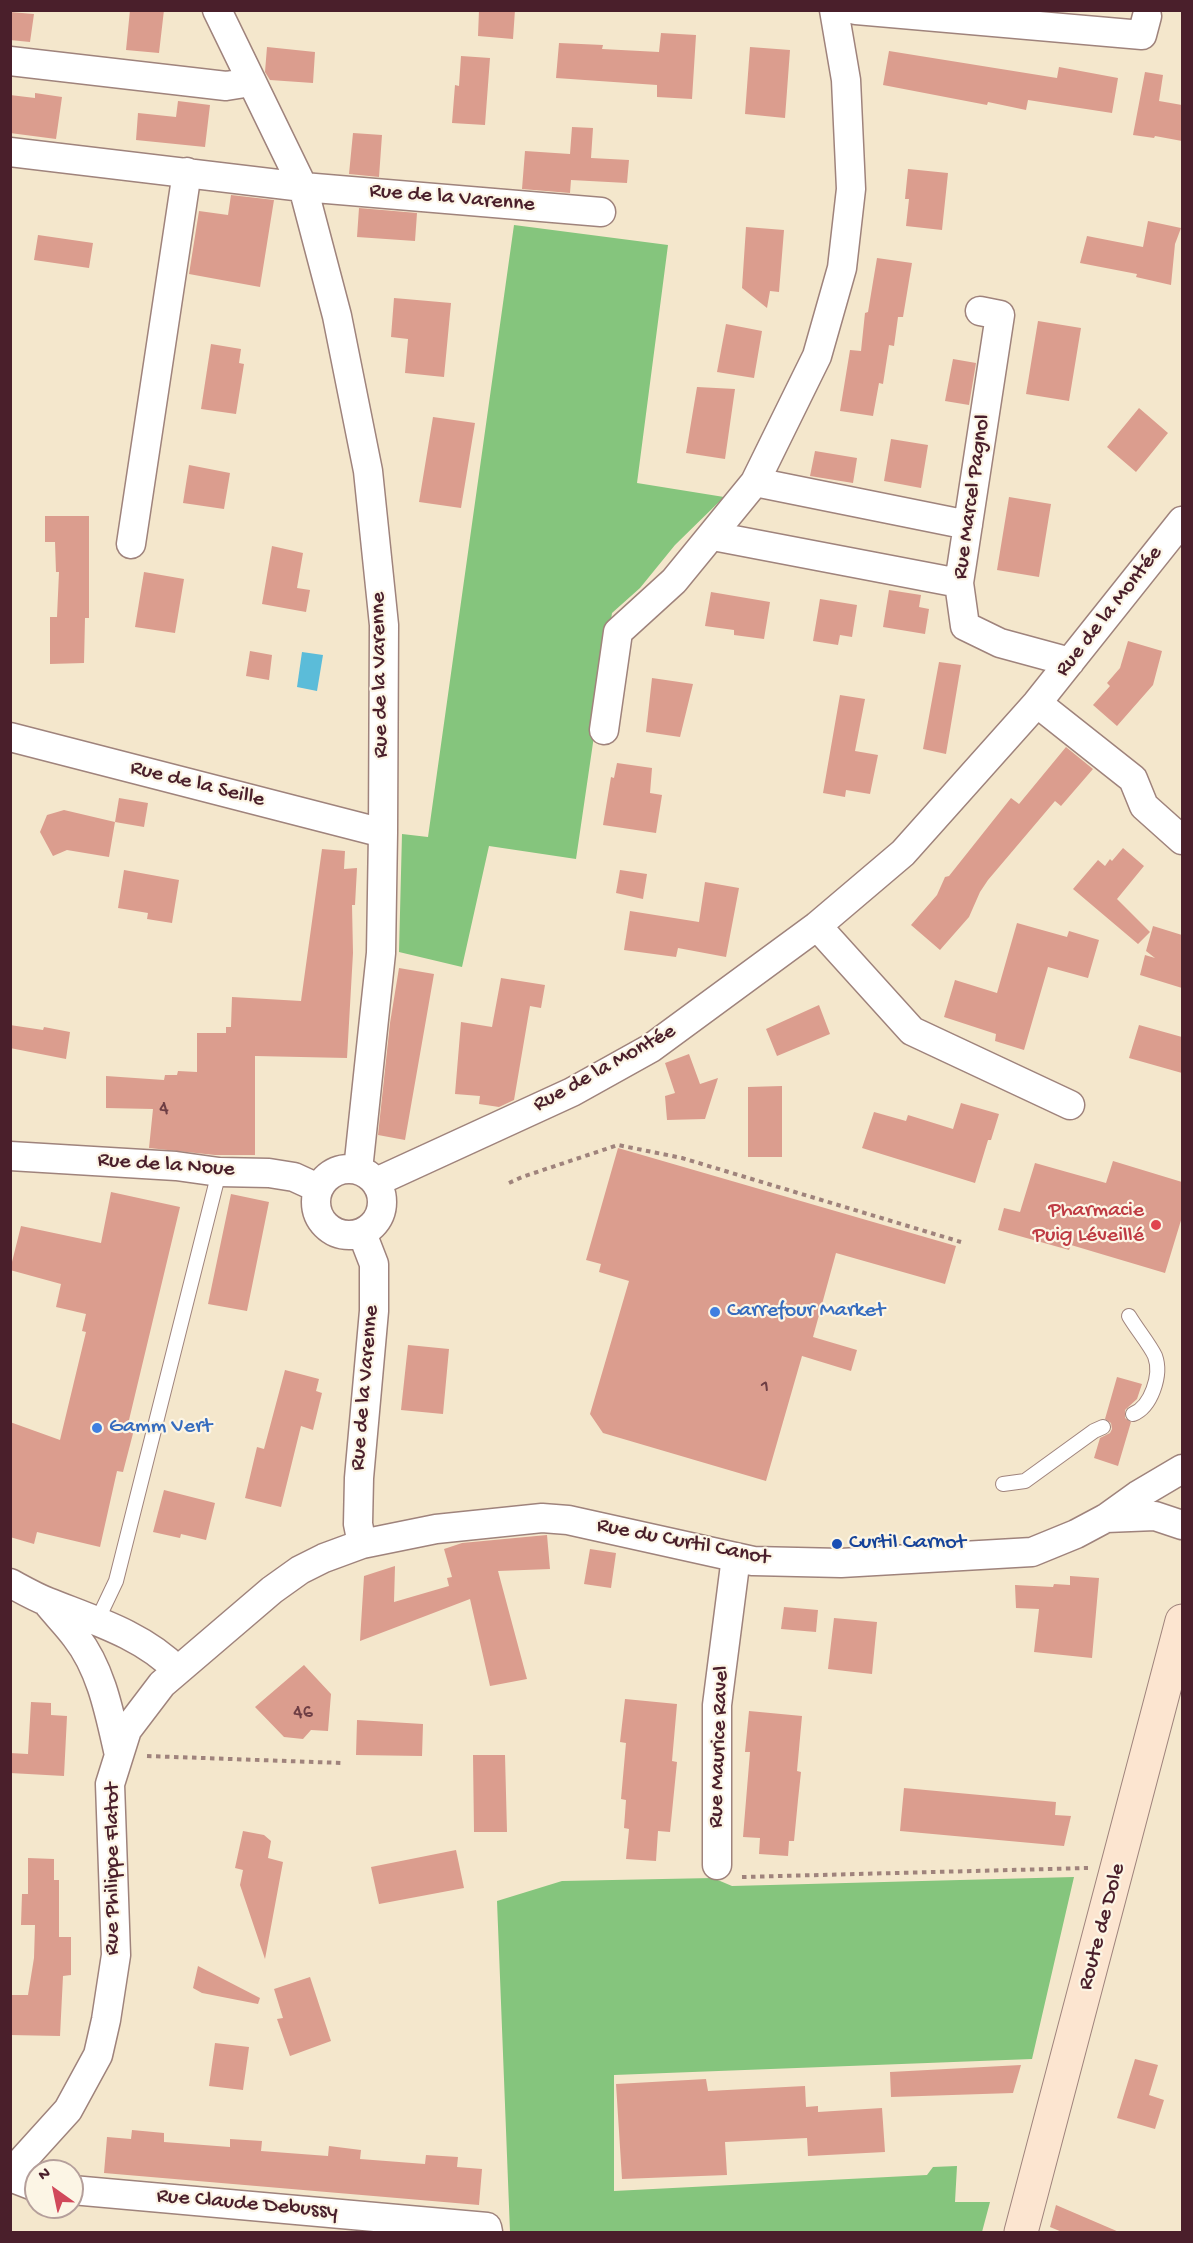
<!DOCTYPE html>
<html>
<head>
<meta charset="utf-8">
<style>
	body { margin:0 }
	#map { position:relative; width:1193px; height:2243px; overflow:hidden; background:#f4e7cc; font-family:"Gochi Hand",sans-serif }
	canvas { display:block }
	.frame { position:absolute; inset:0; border:12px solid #4a1f2b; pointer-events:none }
	.north { position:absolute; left:24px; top:2159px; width:60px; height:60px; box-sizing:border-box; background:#fcf5e5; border:2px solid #b59f9b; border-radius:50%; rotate:327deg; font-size:16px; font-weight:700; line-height:24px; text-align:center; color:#4a1f2b }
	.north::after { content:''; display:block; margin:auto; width:21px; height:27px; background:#d1495b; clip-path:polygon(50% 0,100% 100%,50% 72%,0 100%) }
</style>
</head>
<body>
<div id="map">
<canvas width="1193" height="2243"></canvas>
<div class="frame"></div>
<div class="north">N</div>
</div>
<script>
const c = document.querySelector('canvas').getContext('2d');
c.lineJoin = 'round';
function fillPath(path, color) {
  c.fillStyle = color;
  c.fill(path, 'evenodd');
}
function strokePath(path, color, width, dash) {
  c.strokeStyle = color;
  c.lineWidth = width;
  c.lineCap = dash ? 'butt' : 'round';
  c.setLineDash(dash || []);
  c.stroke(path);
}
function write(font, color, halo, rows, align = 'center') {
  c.font = font + ' "Gochi Hand",sans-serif';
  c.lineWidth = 4.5;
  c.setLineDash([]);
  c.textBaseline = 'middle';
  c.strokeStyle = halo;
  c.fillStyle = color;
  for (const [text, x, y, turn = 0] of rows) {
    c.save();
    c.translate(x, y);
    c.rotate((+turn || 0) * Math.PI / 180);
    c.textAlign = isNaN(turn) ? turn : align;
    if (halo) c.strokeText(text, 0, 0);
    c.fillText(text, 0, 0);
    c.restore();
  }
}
const green = new Path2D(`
	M514,225L668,245L637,483L724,497L675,545L640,588L612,613L576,859L489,846L462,967L399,952L402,834L428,837Z
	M1074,1877L1032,2059L614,2075V2191L927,2175L933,2167L957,2166L955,2202H990L982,2232H510L497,1901L562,1881L713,1878L732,1886Z`);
const water = new Path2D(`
	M302,652L323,655L317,691L297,687Z`);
const building = new Path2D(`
	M130,10H164L159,53L126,50Z
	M479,10H515L513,39L478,36Z
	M10,12L34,14L30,42L10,40Z
	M661,33L696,35L692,99L657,97V85L556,78L559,43L603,45L602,49L659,52Z
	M267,47L315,52L313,83L270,80L265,72Z
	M750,47L790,50L785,118L745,114Z
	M889,51L1057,78L1059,67L1118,78L1112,113L1028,100L1026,110L988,102L987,105L883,85Z
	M461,56L490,58L485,125L452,123L455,85L459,86Z
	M1145,72L1163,75L1159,101L1182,105V141L1155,136L1154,138L1133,135Z
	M35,93L62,97L56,139L10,133V95L35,98Z
	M178,101L210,105L205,147L136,140L138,113L176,117Z
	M572,127L593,128L591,158L629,160L627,183L571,180L570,193L522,189L525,151L570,154Z
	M353,133L382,135L379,177L349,174Z
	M908,169L948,173L942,230L906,226L909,199H905Z
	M231,195L274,200L260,287L189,274L199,211L228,215Z
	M359,208L417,213L415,241L357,237Z
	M1148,221L1181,228L1175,244L1171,285L1136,277L1137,274L1080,263L1087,236L1143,247Z
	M746,227L784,230L779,292L770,291L767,308L742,288Z
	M38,235L93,243L89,268L34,260Z
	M877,258L912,263L903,317H898L894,346L889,345L883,384L879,383L873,416L840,411L850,350L861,351L865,313L868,312Z
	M394,298L451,303L444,377L405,373L408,339L391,337Z
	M1038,321L1081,328L1069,401L1026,394Z
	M726,324L762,331L754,378L717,372Z
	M211,344L241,349L239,363L244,364L236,414L201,409Z
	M953,359L976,363L969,405L945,401Z
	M697,387L735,389L725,459L686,453Z
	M1139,408L1168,433L1136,472L1107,447Z
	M433,417L475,423L461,508L419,502Z
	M891,439L928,445L921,488L884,481Z
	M815,451L857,458L853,483L810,476Z
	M189,465L230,473L224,509L183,503Z
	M1009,497L1051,504L1039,577L997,570Z
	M45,516H89V618H85L84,663L50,664V617H57L59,572H56L55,542H45Z
	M272,546L303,553L297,588L310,590L306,612L262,604Z
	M144,572L184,579L175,633L135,627Z
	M889,590L921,595L919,607L929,609L925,634L883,627Z
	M711,592L770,602L764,639L734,635V630L705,626Z
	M820,599L857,605L852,637L840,635L838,645L813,641Z
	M1128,641L1162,651L1153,685L1117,726L1093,705L1110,686L1107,683L1120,668Z
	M250,651L272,655L269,680L246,676Z
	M939,662L961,665L946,754L923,749Z
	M652,678L693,684L680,737L646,732Z
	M840,695L865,699L855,751L878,755L870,794L846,790L845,797L823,793Z
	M1066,747L1093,769L1061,806L1055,801L988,880L980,892L969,917L940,950L911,925L937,895L945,877L949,876L1011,798L1019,804Z
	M617,763L652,768L650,793L662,795L656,833L603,825L611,777L614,778Z
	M119,798L148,803L144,827L115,822Z
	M64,810L115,822L109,857L67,850L53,856L40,832L47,815Z
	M1123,848L1144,866L1117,899L1150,932L1138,944L1073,889L1098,860L1105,866L1110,859L1112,861Z
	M322,849L345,851L344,869L357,868L355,905H352L353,953L347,1058L255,1056V1155H215L149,1148L153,1109L106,1108V1076L164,1080L165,1075H177L178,1071L197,1072V1033H226V1027H231L232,997L301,1001Z
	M124,870L179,880L172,923L147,919L148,913L118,908Z
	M620,870L647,874L643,899L616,893Z
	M705,882L739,888L726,957L678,948L676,957L624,950L630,911L699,922Z
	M1017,923L1067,937L1069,931L1099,940L1088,978L1048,967L1024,1050L995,1041L996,1034L944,1017L955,980L997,993Z
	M1153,926L1182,935V988L1140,975L1145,955L1155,958L1146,951Z
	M399,968L434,974L405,1140L378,1135L390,1023Z
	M501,978L545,985L541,1008L530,1006L514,1100L499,1107L479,1104L480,1096L455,1094L461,1022L492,1027Z
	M819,1005L830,1034L777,1056L766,1029Z
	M10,1025L43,1030L44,1027L70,1032L66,1059L10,1048Z
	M1139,1025L1182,1037V1073L1129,1058Z
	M689,1054L700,1084L718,1078L705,1119L667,1120L665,1096L675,1093L665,1063Z
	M782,1086V1157H748V1087Z
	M961,1103L999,1114L991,1140H988L975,1183L862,1148L874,1112L906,1121L908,1115L953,1129Z
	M618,1148L956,1246L945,1284L836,1253L813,1337L857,1350L851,1371L802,1356L766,1481L603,1433L590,1414L629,1281L599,1272L601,1264L586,1260Z
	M1113,1161L1182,1182V1217L1165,1273L1071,1245L1069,1250L998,1230L1004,1208L1020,1212L1035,1163L1106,1183Z
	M111,1192L180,1207L129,1420L136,1422L123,1472L117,1471L100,1547L37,1532L34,1544L10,1537V1422L60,1440L86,1332L82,1331L86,1314L56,1307L61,1284L10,1270L21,1226L101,1243Z
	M231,1194L269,1202L247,1311L208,1304Z
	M408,1345L449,1349L443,1414L401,1410Z
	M285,1370L319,1379L316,1391L322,1393L313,1430L301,1426L281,1507L245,1498L257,1447L264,1449Z
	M1117,1377L1142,1384L1137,1399L1125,1410V1418L1131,1422L1118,1466L1094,1458L1100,1438L1110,1433L1112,1429L1111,1423L1105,1419Z
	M164,1490L215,1503L206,1540L181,1534L180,1538L153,1532Z
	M547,1535L550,1569L498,1571L527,1679L490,1686L470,1599L360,1641L364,1576L395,1566L394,1602L449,1586L447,1578L452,1577L444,1549L462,1543Z
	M590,1549L616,1553L611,1588L584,1584Z
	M1070,1576L1099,1578L1092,1658L1034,1652L1039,1609L1016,1608L1015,1585L1053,1587L1054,1584L1070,1585Z
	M784,1607L818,1610L816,1632L781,1629Z
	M834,1618L877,1622L872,1674L828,1669Z
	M304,1665L331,1694L328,1731L311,1730L303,1739L284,1737L255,1707Z
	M625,1699L677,1704L672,1761L677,1762L670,1832L658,1831L656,1861L626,1859L629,1829L624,1828L626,1800L621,1799L626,1743L620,1742Z
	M31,1702L51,1703V1715L67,1716L64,1776L10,1773V1753L28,1754Z
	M749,1711L802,1716L797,1771L801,1772L798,1800L794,1841H789L788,1856L759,1854L760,1838L743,1837L750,1752H745Z
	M357,1720L423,1724L422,1756L356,1755Z
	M473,1755H505L507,1832H474Z
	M904,1788L1056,1802L1055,1815L1071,1816L1064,1846L900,1831Z
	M243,1831L264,1835L271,1841L268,1858L283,1862L265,1959L240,1885L243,1870L235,1868Z
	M456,1850L464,1888L379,1904L371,1867Z
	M28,1858L54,1859V1880H59V1937H71V1975L63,1976L60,2036L10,2035V1995H28L34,1958L35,1925H21L22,1894H28Z
	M198,1966L260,1998L258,2004L202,1993L193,1988Z
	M310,1977L331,2041L290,2056L277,2019L283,2018L274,1989Z
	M215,2043L249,2047L243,2090L209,2086Z
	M1135,2059L1158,2065L1149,2095L1164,2100L1155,2129L1117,2118Z
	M1021,2065L1013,2093L891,2097L890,2072Z
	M706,2079L708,2091L805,2086L806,2107L818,2106V2112L882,2108L885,2152L808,2156L807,2138L725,2142L727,2175L622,2179L616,2084Z
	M132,2130L164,2133V2142L230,2147V2139L262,2141L261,2151L328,2156L329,2146L361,2150L360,2159L425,2164L426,2155L458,2157L457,2167L482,2169L479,2205L104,2173L107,2137L131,2139Z
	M1056,2205L1119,2232H1062L1050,2227Z`);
const path = new Path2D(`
	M509,1183L522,1177L618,1145L682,1158L961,1242
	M147,1756L342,1763
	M742,1877L1088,1868`);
const service = new Path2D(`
	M1129,1316C1136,1328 1150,1345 1155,1356C1162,1375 1151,1407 1133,1414
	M1003,1484L1025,1481L1094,1431L1103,1427
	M97,1621L116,1581L219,1172`);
const minor = new Path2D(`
	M217,10L303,187L337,316L368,471L384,625L383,833L381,953L358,1170
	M856,10L1142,35L1147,16
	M10,61L226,86L251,82
	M10,152L303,187L601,212
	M980,311L1000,315L959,583L965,626L1000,643L1070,662
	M755,482L968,525
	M713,536L959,583
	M131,544L187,172
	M1037,703L1133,779L1144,806L1182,840
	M604,730L618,632L674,581L755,482L817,356L842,268L851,189L846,80L834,10
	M10,737L383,833
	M817,926L912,1031L1070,1105
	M10,1156L176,1166L219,1172L269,1173L294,1177L318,1188
	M316 1202a33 33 0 1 1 66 0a33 33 0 1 1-66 0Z
	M376,1182L572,1092L651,1048L817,926L903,853L1037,703L1182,521
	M1106,1518L1155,1516L1182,1525
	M362,1544L358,1524L359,1478L374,1311V1264L362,1233
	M10,1583C23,1590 35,1597 48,1602C93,1620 143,1635 177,1670
	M49,1605C58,1616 68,1626 76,1637C102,1670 110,1716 119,1755
	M717,1865V1705L736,1557
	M10,2174L68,2110L98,2055L106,2020L116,1955L110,1784L127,1730L162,1684L272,1590L300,1570L324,1558L362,1544L436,1529L542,1518L568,1520L753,1561L841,1563L1032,1552L1076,1534L1106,1518L1138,1495L1182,1469
	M10,2177L36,2187
	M72,2190L487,2227L488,2232`);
const secondary = new Path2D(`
	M1021,2232L1182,1621`);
const markers = [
	[1156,1225,6,"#e0444e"],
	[715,1312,6,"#3f7fe0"],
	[97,1428,6,"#3f7fe0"],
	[837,1544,6,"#1a4fb4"]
];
const numberNames = [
	["4",164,1110],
	["1",765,1388],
	["46",303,1714]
];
const streetNames = [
	["Rue de la Varenne",452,199,5],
	["Rue Marcel Pagnol",973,497,-82],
	["Rue de la Montée",1110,612,-52],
	["Rue de la Varenne",381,675,-91],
	["Rue de la Seille",197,785,14],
	["Rue de la Montée",605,1069,-29],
	["Rue de la Noue",166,1166,4],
	["Rue de la Varenne",366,1388,-85],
	["Rue du Curtil Canot",683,1543,11],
	["Rue Maurice Ravel",720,1747,-88],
	["Rue Philippe Flatot",114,1869,-90],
	["Route de Dole",1103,1927,-75],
	["Rue Claude Debussy",247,2205,5]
];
const healthNames = [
	["Pharmacie",1144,1212],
	["Puig Léveillé",1144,1237]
];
const shopNames = [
	["Carrefour Market",727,1312],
	["Gamm Vert",109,1428]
];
const transitNames = [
	["Curtil Carnot",849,1544]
];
fillPath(green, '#85c57d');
fillPath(water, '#5bbcd9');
fillPath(building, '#db9d8e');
strokePath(service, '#9f837c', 16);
strokePath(minor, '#9f837c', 31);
strokePath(secondary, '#9f837c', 35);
strokePath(path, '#9f837c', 4, [4.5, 4.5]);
strokePath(service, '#fff', 14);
strokePath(minor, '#fff', 28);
strokePath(secondary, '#fce5d0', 33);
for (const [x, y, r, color] of markers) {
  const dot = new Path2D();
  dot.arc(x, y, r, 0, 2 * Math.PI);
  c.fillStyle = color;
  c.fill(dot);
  strokePath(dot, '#fcf5e5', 2);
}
write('20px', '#6e3e44', null, numberNames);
write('22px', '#4a1f2b', '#fcf5e5', streetNames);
write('22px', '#be3a42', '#fcf5e5', healthNames, 'right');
write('22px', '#366cbe', '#fcf5e5', shopNames, 'left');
write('22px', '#164399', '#fcf5e5', transitNames, 'left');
</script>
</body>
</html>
